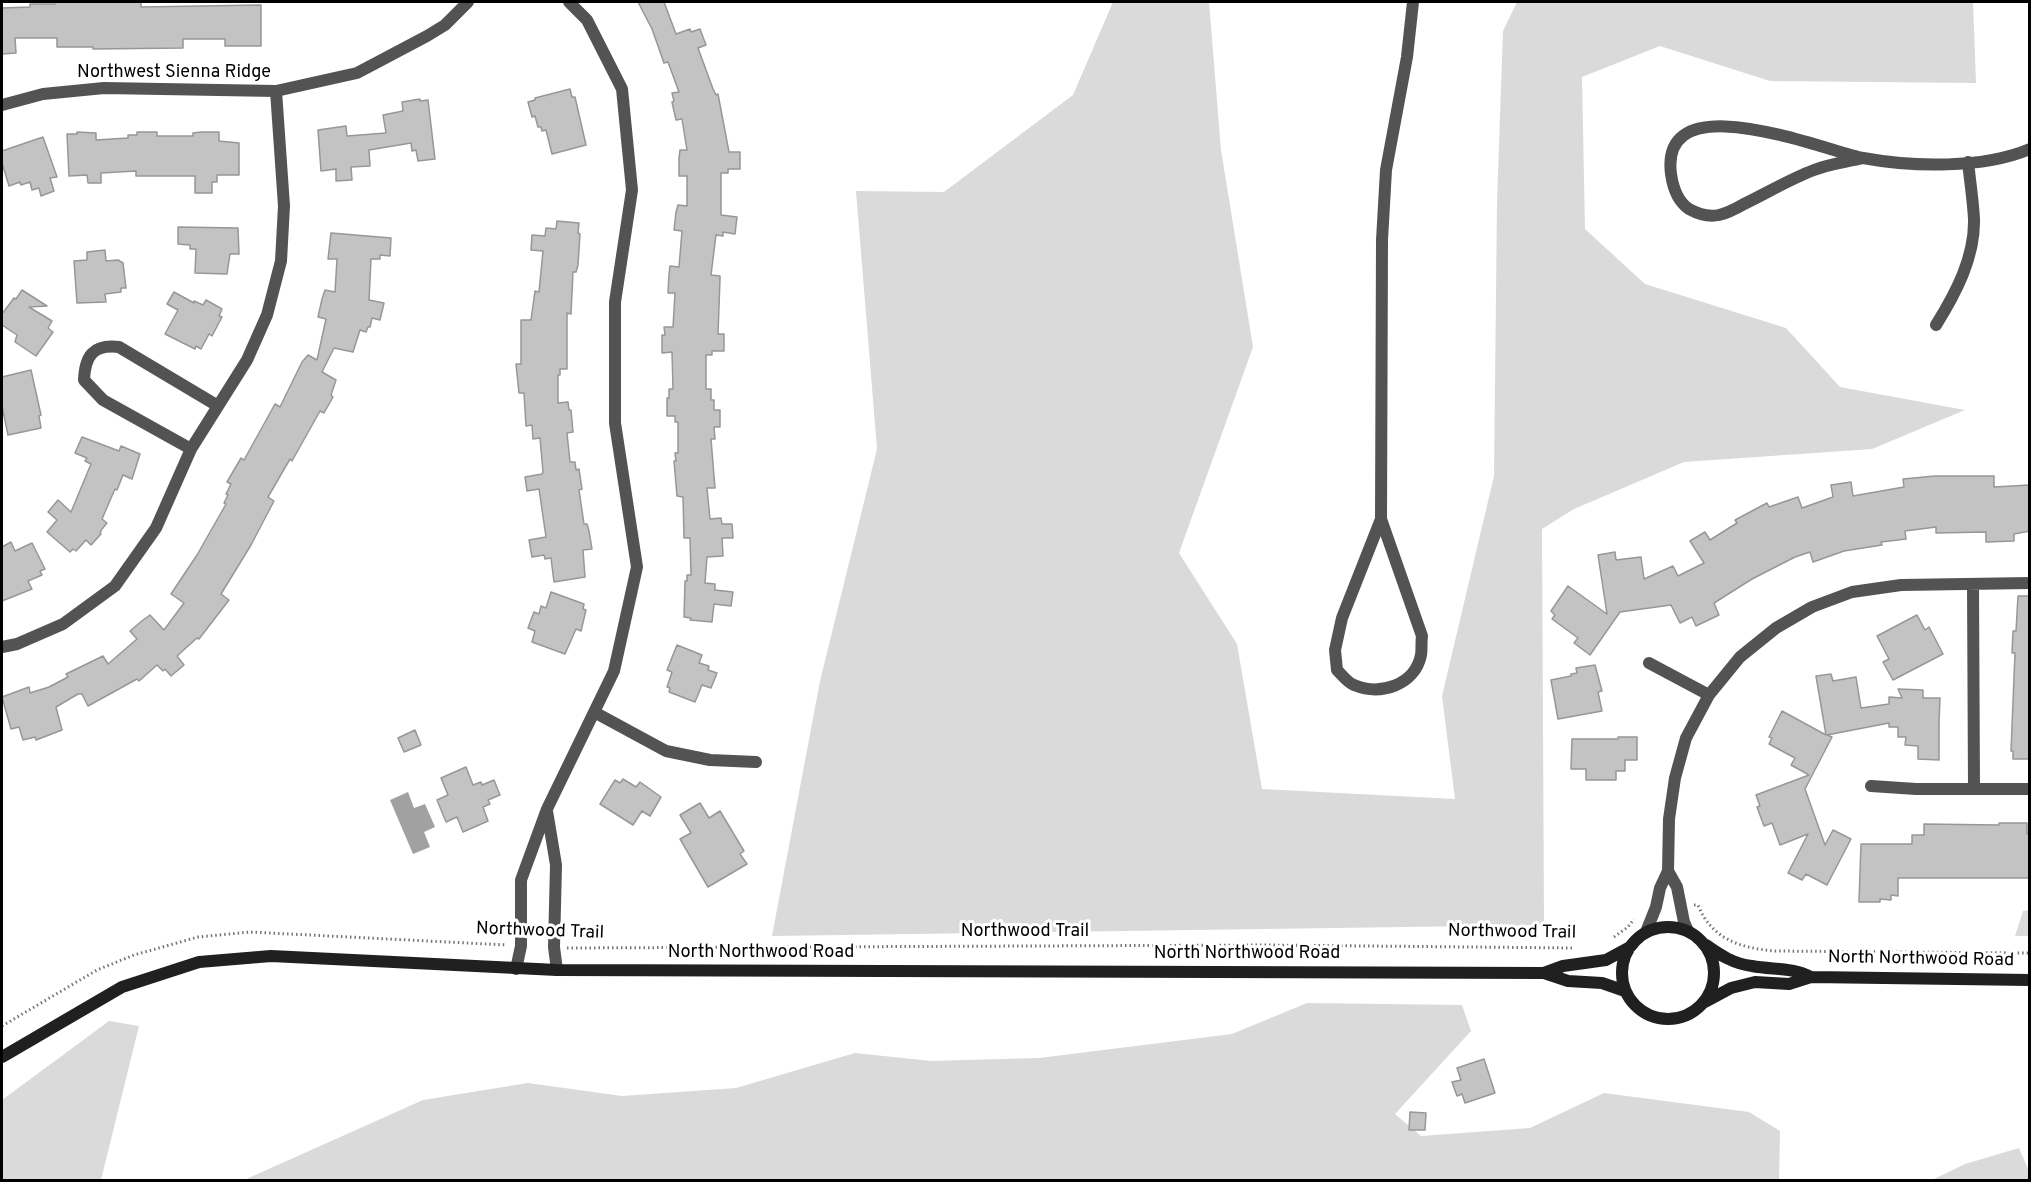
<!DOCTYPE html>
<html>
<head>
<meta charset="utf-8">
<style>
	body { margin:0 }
	#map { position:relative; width:2031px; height:1182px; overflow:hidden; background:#fff; font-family:Overpass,sans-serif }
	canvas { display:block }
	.frame { position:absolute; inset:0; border:3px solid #000; pointer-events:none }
</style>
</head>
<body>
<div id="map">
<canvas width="2031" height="1182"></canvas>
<div class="frame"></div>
</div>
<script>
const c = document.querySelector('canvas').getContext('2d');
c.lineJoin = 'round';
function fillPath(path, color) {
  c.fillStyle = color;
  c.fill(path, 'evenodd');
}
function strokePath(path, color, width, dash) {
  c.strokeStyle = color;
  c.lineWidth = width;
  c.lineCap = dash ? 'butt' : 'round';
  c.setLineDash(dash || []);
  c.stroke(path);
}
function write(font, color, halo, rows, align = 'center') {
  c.font = font + ' Overpass,sans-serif';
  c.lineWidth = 6;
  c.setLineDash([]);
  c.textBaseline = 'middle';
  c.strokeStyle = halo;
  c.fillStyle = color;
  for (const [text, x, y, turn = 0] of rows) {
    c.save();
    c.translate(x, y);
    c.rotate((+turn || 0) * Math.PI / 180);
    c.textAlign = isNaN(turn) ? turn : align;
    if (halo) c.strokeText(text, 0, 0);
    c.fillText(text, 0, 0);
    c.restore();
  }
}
const green = new Path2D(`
	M1113,2H1209L1221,150L1253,347L1179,553L1237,644L1262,789L1455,799L1442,696L1494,476L1497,202L1503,31L1517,2H1973L1976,83L1770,81L1660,46L1582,77L1585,229L1645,284L1786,328L1840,387L1965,410L1872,449L1684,462L1574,509L1542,529L1544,925L772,936L820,681L877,449L856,191L944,192L1073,95Z
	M2029,910V936H2015L2023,911Z
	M1307,1003L1462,1005L1471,1031L1395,1114L1421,1136L1530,1128L1604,1093L1749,1112L1780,1131L1779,1180H244L423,1100L528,1083L622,1096L736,1088L855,1053L931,1061L1039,1058L1232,1034Z
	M109,1021L139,1026L101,1180H2V1100Z
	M2019,1148L2029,1171V1180H1932L1965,1164Z`);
const water = new Path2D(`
	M408,792L414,808L425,804L435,827L424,832L430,847L413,854L390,800Z`);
const building = new Path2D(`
	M55,2H141V7L261,5V46H225V39H183V48L93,49V47H57V38H15L16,53L2,54V8L30,7V4H55Z
	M638,2H664L676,34L690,29L691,32L700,29L706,45L698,48L713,89L716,95L718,94L729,152H740V169H728V173H721V215L737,217L735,234L723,232V236L716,235L711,275L720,276V279L718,334H724V351H712V355H706V389H711V400H714V410H720V427H714L715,439H711L715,488H707L710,519L721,518L722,524H732L733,538H722L723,556L707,557L705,583L715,584V590L733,592L731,606L714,604L712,622L690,620L691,618L684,617L685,581H687V575H691L690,538H684L683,497L677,496L674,461H676L675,453H678V422H675V416H667V398H669V389H673L672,352L662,353V335H665L664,327H673L675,293H668L669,274L670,266L679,267L682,231L674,230L676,212L678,205L687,206V176H679V158L680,150H687L682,119L676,120L672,102L674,101L672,93L679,92L668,62L664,63L652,29Z
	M570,89L572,97H575L586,145L552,154L546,130L542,131L541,127H538L535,116L532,117L528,102L535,100V98Z
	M420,99V101L428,100L435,159L418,161L416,150L412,151L411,143L369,150L370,166L351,167L352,180L336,181V169L321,171L318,130L346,126L347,136L386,133L383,115L403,111L402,102Z
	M77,132L96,133V140L128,138V135H137V132H157V136H193V133L201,132H219V141L239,143V175H217V182H212V193H195V176H136V171L101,173V183H88L87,175L69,176L67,134H77Z
	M43,137L57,177L50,178L54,191L41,196L39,188L32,190L30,182L21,185L20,182L9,186L2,163V151Z
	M557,221L579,223L578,233L580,234L578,265L576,272H573L571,314L567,313V369H560V375H558V403L568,402L569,410H571L573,432L567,433L570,462H575L576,470L579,469L582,489L579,490L584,524H587L589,531L592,549L583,550L585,577L554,582L551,558L545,559L544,555L532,557L529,540L546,537L539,489L527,491L525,477L542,474L543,472L540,438L533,439L532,425L526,426L524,393H519L516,364H521V320H531L535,291L539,292L543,251L531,250L532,235L545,236L546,228L556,229Z
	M178,227L238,228L239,254H230L227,274L195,273L196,249H190V245L178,244Z
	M331,233L391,238L390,256L380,255V259H371L369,300L384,303L380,320L372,318L370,327H368L366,332L360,330L353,352L334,348L322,372L336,380L331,395L333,397L324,413L320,411L292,461L290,459L268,497L274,501L251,545L221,594L229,600L199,639L197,638L177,656L184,665L171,676L165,669L163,671L157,665L139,681L137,679L88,706L82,694H78L56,707L62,730L36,740L35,737L23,740L19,727L11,729L2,697L29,687L30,693L49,687L68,677L66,674L103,656L108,664L137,639L130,631L143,620L150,615L164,630L184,603L171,594L197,555L226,504L224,503L228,495L226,494L231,484L227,482L241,458L244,460L275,404L280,407L302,362L308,355L317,360L326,319L318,317L322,299L325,290L335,292L337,259H328Z
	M105,250L106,261L118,260L123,263L126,288H121V292L105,294L106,302L77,303L74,261L87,260V252Z
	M22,290L47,306L29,307L52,321L48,328L53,332L36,356L15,342L17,335L2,325V314L14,298L16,299Z
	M174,292L194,303V301L203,305L206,300L222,309L219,316L222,317L212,336L209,334L201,349L196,346L195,349L165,334L178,310L167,304Z
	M31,370L41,415L39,416L41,428L8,435L2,406V377Z
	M82,437L119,451L121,446L140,454L132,479L123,475L117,490L115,489L102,519L107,523L102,529L100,533L101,534L91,545L86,540L76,551L73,549L70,552L47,532L57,520L48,512L58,500L71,512L91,464L85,461L87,458L75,453Z
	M1935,476H1994V487L2030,485V531L2014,534V541L1986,542V532L1936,533V527L1905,531L1906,539L1881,542L1882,545L1844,551L1813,562L1810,552L1795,557L1752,579L1714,603L1719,615L1696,626L1692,617L1680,623L1671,605L1620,612L1590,655L1574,643L1578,638L1552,619L1555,615L1551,611L1568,586L1607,614L1598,555L1615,552L1616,560L1641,557L1644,579L1673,566L1678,576L1704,563L1690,541L1705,532L1710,540L1737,523L1735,520L1767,503L1769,507L1798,497L1802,508L1833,497L1831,485L1851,482L1853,496L1904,487L1903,479Z
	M11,542L15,551L32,543L45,569L40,571L42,575L28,581L32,589L2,601V547Z
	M551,592L584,604L583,609L586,610L581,631L576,629L565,654L532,642L535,631L528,628L534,612L539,614L541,606L546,608Z
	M2018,596H2030V759H2013V751H2011L2015,653H2012L2013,631H2016Z
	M1917,615L1925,630L1929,627L1943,654L1893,680L1883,662L1889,659L1877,636Z
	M677,645L702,655L699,663L709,666L708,670L717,673L711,688L702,685L695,702L669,692L670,688L667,687L672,672L667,670Z
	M1595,665L1602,691L1598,692L1602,711L1558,719L1551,680L1571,676V674L1577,673L1576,668Z
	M1831,674L1833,681L1856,677L1861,708L1889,704V697L1902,698L1898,689L1923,690V698H1940L1939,723V760L1918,759V746L1905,745L1906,737H1898V727H1889V723L1827,735L1832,737L1805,789L1825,845L1833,830L1851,839L1827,885L1806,874L1802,880L1788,873L1808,834L1780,845L1772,823L1764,826L1757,807L1760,806L1756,795L1809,775L1791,765L1795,758L1769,744L1772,738L1769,737L1782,711L1826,735L1816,676Z
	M415,730L421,745L404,752L398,738Z
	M1618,737H1637V760H1625V771H1616V780H1586V769H1571L1572,739H1618Z
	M466,767L473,785L481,782L482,785L494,780L500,795L488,800L490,804L483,807L488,821L463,832L457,817L446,822L437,800L448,795L441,778Z
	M623,779L636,787L640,782L661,797L650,816L642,811L633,825L600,804L615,780L620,783Z
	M700,803L709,818L720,811L744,851L740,854L747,864L708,887L680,839L691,833L680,815Z
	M1999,823H2027V834H2030V878H1898V896L1891,895V900L1880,899V902H1859L1861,844H1912V835H1924V824L1999,825Z
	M1484,1059L1495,1093L1465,1103L1462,1094L1457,1096L1452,1082L1461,1080L1457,1068Z
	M1410,1112L1426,1113L1425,1130H1409Z`);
const path = new Path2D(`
	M1694,905H1698C1712,940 1741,948 1775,951L2030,953
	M1614,937L1628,927L1634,919
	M567,948L1264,945L1574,948
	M2,1026L97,970L134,955L198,937L250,932L507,945`);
const street = new Path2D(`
	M2,105L43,94L104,88L276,91L357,73L427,36L445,25L468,2
	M1863,158C1847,162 1829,164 1814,170C1790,179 1767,193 1744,204C1737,208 1728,213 1719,215C1709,217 1698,214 1689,209C1677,201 1673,188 1671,174C1659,82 1823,150 1863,158C1912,167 1983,169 2030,149
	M1936,325C1956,293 1975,257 1974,219C1973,200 1970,181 1968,162
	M191,449L103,400L84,380C85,356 93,344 119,347L218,406
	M1381,519L1342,618L1335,650L1337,670C1342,675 1348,683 1354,685C1381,696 1415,685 1421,655C1422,649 1421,642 1422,636L1381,519L1382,240L1386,170L1407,57L1413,2
	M1973,585L1974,788
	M2,647L17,644L63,624L115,586L156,528L191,449L247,360L267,315L281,261L284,206L276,91
	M1649,663L1709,695
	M594,712L666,751L710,760L756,762
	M1871,786L1916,789H2030
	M547,811L556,865L554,947L557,970
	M1668,871L1677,887L1684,922L1688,931
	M1646,932L1656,907L1660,888L1668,871L1669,819L1675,778L1686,738L1709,695L1740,657L1776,628L1812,607L1852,592L1901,585L2030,583
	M516,969L521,946V880L547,809L614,671L637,567L615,423V302L632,190L622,89L587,20L569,2`);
const secondary = new Path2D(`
	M1622 973a46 46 0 1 1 92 0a46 46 0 1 1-92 0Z
	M1706,945C1720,955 1734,964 1752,966C1773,970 1792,967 1811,977
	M1544,973L1563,966L1606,960L1630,947
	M1705,1002L1731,988L1755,982L1789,984L1811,977L2030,980
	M2,1057L122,987L199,962L271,956L557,970L1544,973L1568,981L1602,983L1625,991`);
const streetNames = [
	["Northwest Sienna Ridge",174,73],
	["Northwood Trail",540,932,2],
	["Northwood Trail",1025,932],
	["Northwood Trail",1512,933,1],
	["North Northwood Road",761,953],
	["North Northwood Road",1247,954],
	["North Northwood Road",1921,960,1]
];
fillPath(green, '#dadada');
fillPath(water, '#a1a1a1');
fillPath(building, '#c3c3c3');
strokePath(building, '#979797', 1.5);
strokePath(path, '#757575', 3, [1.5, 3]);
strokePath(street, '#535353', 12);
strokePath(secondary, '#202020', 12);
write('18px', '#000', '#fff', streetNames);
</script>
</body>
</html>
